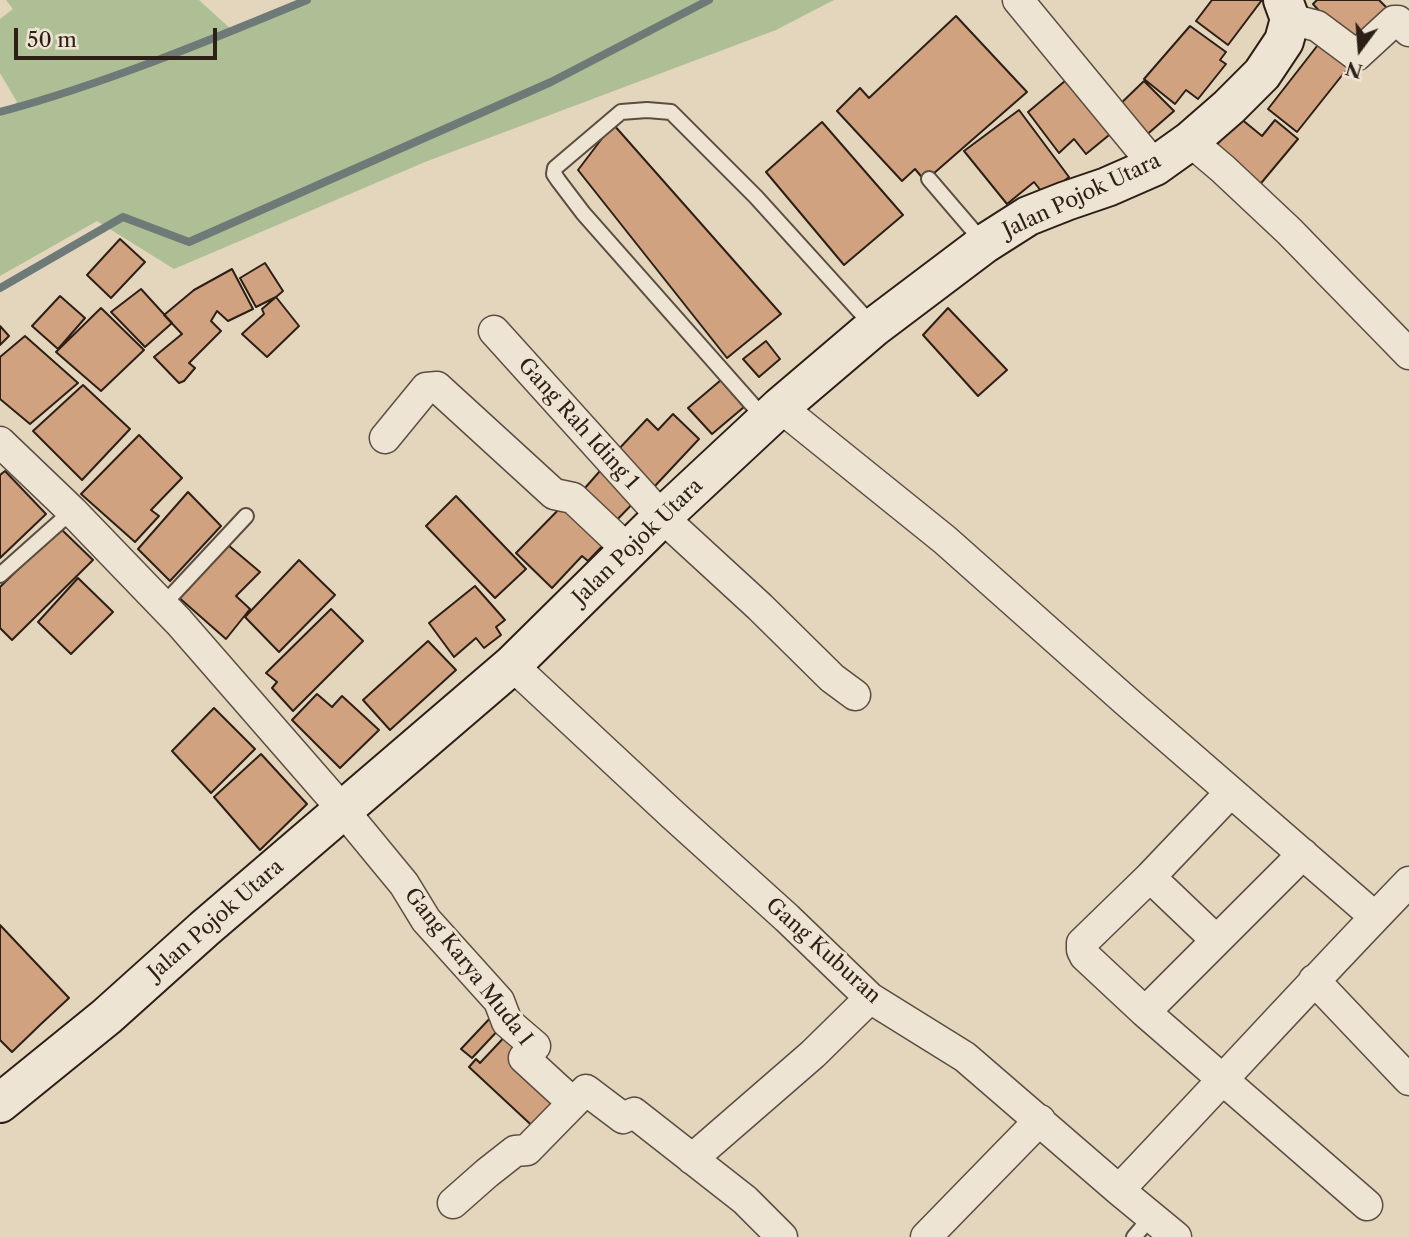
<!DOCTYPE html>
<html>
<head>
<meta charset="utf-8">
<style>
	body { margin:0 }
	#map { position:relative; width:1409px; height:1237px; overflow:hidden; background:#e4d6bd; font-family:"Libre Caslon Text",serif }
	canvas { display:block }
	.north { position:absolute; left:1325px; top:14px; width:70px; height:70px; -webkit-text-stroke:5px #ede4d4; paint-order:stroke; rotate:196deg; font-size:19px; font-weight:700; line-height:28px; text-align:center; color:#2d1f16 }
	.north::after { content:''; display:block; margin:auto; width:24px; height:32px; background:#2d1f16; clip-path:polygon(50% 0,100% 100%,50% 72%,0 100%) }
	.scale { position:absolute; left:14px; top:28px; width:203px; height:32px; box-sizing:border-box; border:4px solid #2d1f16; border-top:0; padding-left:9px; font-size:21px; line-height:24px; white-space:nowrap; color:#2d1f16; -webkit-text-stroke:5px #ede4d4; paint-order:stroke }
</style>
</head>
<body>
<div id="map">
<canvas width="1409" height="1237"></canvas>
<div class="north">N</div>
<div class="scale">50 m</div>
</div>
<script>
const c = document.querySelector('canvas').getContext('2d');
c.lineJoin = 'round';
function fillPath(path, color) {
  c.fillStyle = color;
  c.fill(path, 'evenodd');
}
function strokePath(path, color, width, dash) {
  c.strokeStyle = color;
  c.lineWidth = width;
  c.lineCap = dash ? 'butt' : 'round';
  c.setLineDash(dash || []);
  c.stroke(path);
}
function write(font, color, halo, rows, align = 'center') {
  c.font = font + ' "Libre Caslon Text",serif';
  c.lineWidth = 6;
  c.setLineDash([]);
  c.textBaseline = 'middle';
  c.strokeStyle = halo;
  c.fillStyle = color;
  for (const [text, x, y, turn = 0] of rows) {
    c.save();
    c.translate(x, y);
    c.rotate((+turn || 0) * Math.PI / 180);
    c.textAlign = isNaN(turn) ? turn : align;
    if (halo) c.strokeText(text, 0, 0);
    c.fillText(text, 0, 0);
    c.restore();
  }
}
const green = new Path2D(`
	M6,0H199L233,31L307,0H834L776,30L425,162L174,269L97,221L0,276V117L17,102L0,73V19L13,9Z`);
const stream = new Path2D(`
	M0,112C104,84 208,41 307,0
	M0,288L123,217L189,242L551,82L709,0`);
const building = new Path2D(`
	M1212,0H1262L1228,45L1196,21Z
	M1317,0H1379L1387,8L1348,44L1313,4Z
	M956,16L1027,92L925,181L915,169L902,181L837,111L860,88L869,98Z
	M1190,26L1226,52L1220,60L1226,64L1198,99L1186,90L1175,104L1144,79Z
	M1321,41L1351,64L1297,132L1268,109Z
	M1065,81L1114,131L1086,154L1074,139L1059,153L1028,112Z
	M1144,81L1174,111L1143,138L1115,109Z
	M1019,110L1069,177L1045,196L1034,182L1007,204L964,151Z
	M1240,118L1262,136L1275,120L1298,139L1257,188L1213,149Z
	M822,122L903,215L844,265L766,172Z
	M613,124L781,314L727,358L578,170Z
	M120,239L145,262L111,298L87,275Z
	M265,263L283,291L276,297L256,307L240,278Z
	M232,269L253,309L228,321L217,311L211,321L221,331L189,363L195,368L184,381L179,383L154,357L182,334L164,315L194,290Z
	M141,289L172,323L145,347L111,312Z
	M60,296L85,318L58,349L32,326Z
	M276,297L299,326L267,357L242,334L264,314L262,309Z
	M101,308L144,350L101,391L56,352Z
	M948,308L1007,370L978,396L923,335Z
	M0,326L9,336L0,345Z
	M25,336L78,383L30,424L0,399V357Z
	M766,341L780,359L759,377L743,359Z
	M721,380L744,407L712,434L688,408Z
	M83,385L130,429L82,480L33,431Z
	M673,414L699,439L654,487L616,452L647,419L658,430Z
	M139,435L182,478L151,510L159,516L135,542L81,494Z
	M607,463L641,495L611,526L577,497Z
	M5,471L46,514L0,558V475Z
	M188,492L221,526L170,581L138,549Z
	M456,496L526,569L495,598L426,526Z
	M569,499L610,538L588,561L582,556L552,588L516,553Z
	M60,528L93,560L12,640L0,628V587Z
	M228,545L260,572L236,596L250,609L226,639L176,595Z
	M299,560L335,595L279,652L245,617Z
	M78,578L113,612L71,654L38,622Z
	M475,586L505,620L496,627L501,635L484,648L476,638L454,657L429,623Z
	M331,609L363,641L293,711L272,688L277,682L266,673Z
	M428,641L456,670L390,730L363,700Z
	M317,694L332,707L342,696L379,730L340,768L292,720Z
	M214,708L255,749L211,793L172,751Z
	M261,754L307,804L260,850L214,797Z
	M0,925L69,998L41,1024L12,1052L0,1040Z
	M493,1015L503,1025L472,1058L461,1049Z
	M511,1030L569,1104L541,1134L469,1067L476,1059L480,1063Z`);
const lane = new Path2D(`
	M929,179L983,242
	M765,419L583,213L558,180L554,174L555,168L621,112L647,110L671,112L756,197L873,326
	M0,575L72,511
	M162,606L246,516
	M1134,1237L1151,1217`);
const street = new Path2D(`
	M1018,0L1155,166
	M1290,19L1317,26L1356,55H1357L1394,21H1398L1409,31
	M1190,141L1223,169L1289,231L1409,354
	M494,331L662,517L760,607L832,678L855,695
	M780,407L945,540L1126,701L1375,917
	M385,438L426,388L437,387L554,494L573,498L628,550
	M0,442L72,511L179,622L343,810L404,884L426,920L499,1001L507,1022L535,1046L524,1058L573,1103L586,1090L623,1118L634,1113L745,1200L782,1237
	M512,665L673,815L787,918L870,998L965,1057L1119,1190L1176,1237
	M1230,793L1150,877L1082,943V950L1085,956L1145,1012L1367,1205
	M1150,877L1216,940
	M1314,980L1409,1080
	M1145,1012L1303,854
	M692,1159L813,1054L870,998
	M1119,1190C1216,1088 1311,983 1409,882
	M453,1203L487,1173L515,1151L527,1150L573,1103
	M926,1237L1040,1120`);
const secondary = new Path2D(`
	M0,1103L106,1017L204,929L512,665L662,517L780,407L874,327L984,244L1028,216L1066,201L1107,187L1155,166L1190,141L1229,107L1262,74L1284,41L1290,19L1283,0`);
const streetNames = [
	["Jalan Pojok Utara",1082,196,-25],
	["Gang Rah Iding 1",578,424,48],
	["Jalan Pojok Utara",638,542,-44],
	["Jalan Pojok Utara",216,920,-41],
	["Gang Kuburan",823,951,42],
	["Gang Karya Muda I",468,967,52]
];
fillPath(green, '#afbf95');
strokePath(stream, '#6d7a78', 8);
fillPath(building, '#d0a27f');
strokePath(building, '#2d1f16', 2);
strokePath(lane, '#5b4d40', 18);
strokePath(street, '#5b4d40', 33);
strokePath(secondary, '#2d1f16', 42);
strokePath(lane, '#ede4d4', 14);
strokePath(street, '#ede4d4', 30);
strokePath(secondary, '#ede4d4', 38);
write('21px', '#2d1f16', '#ede4d4', streetNames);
</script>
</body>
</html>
